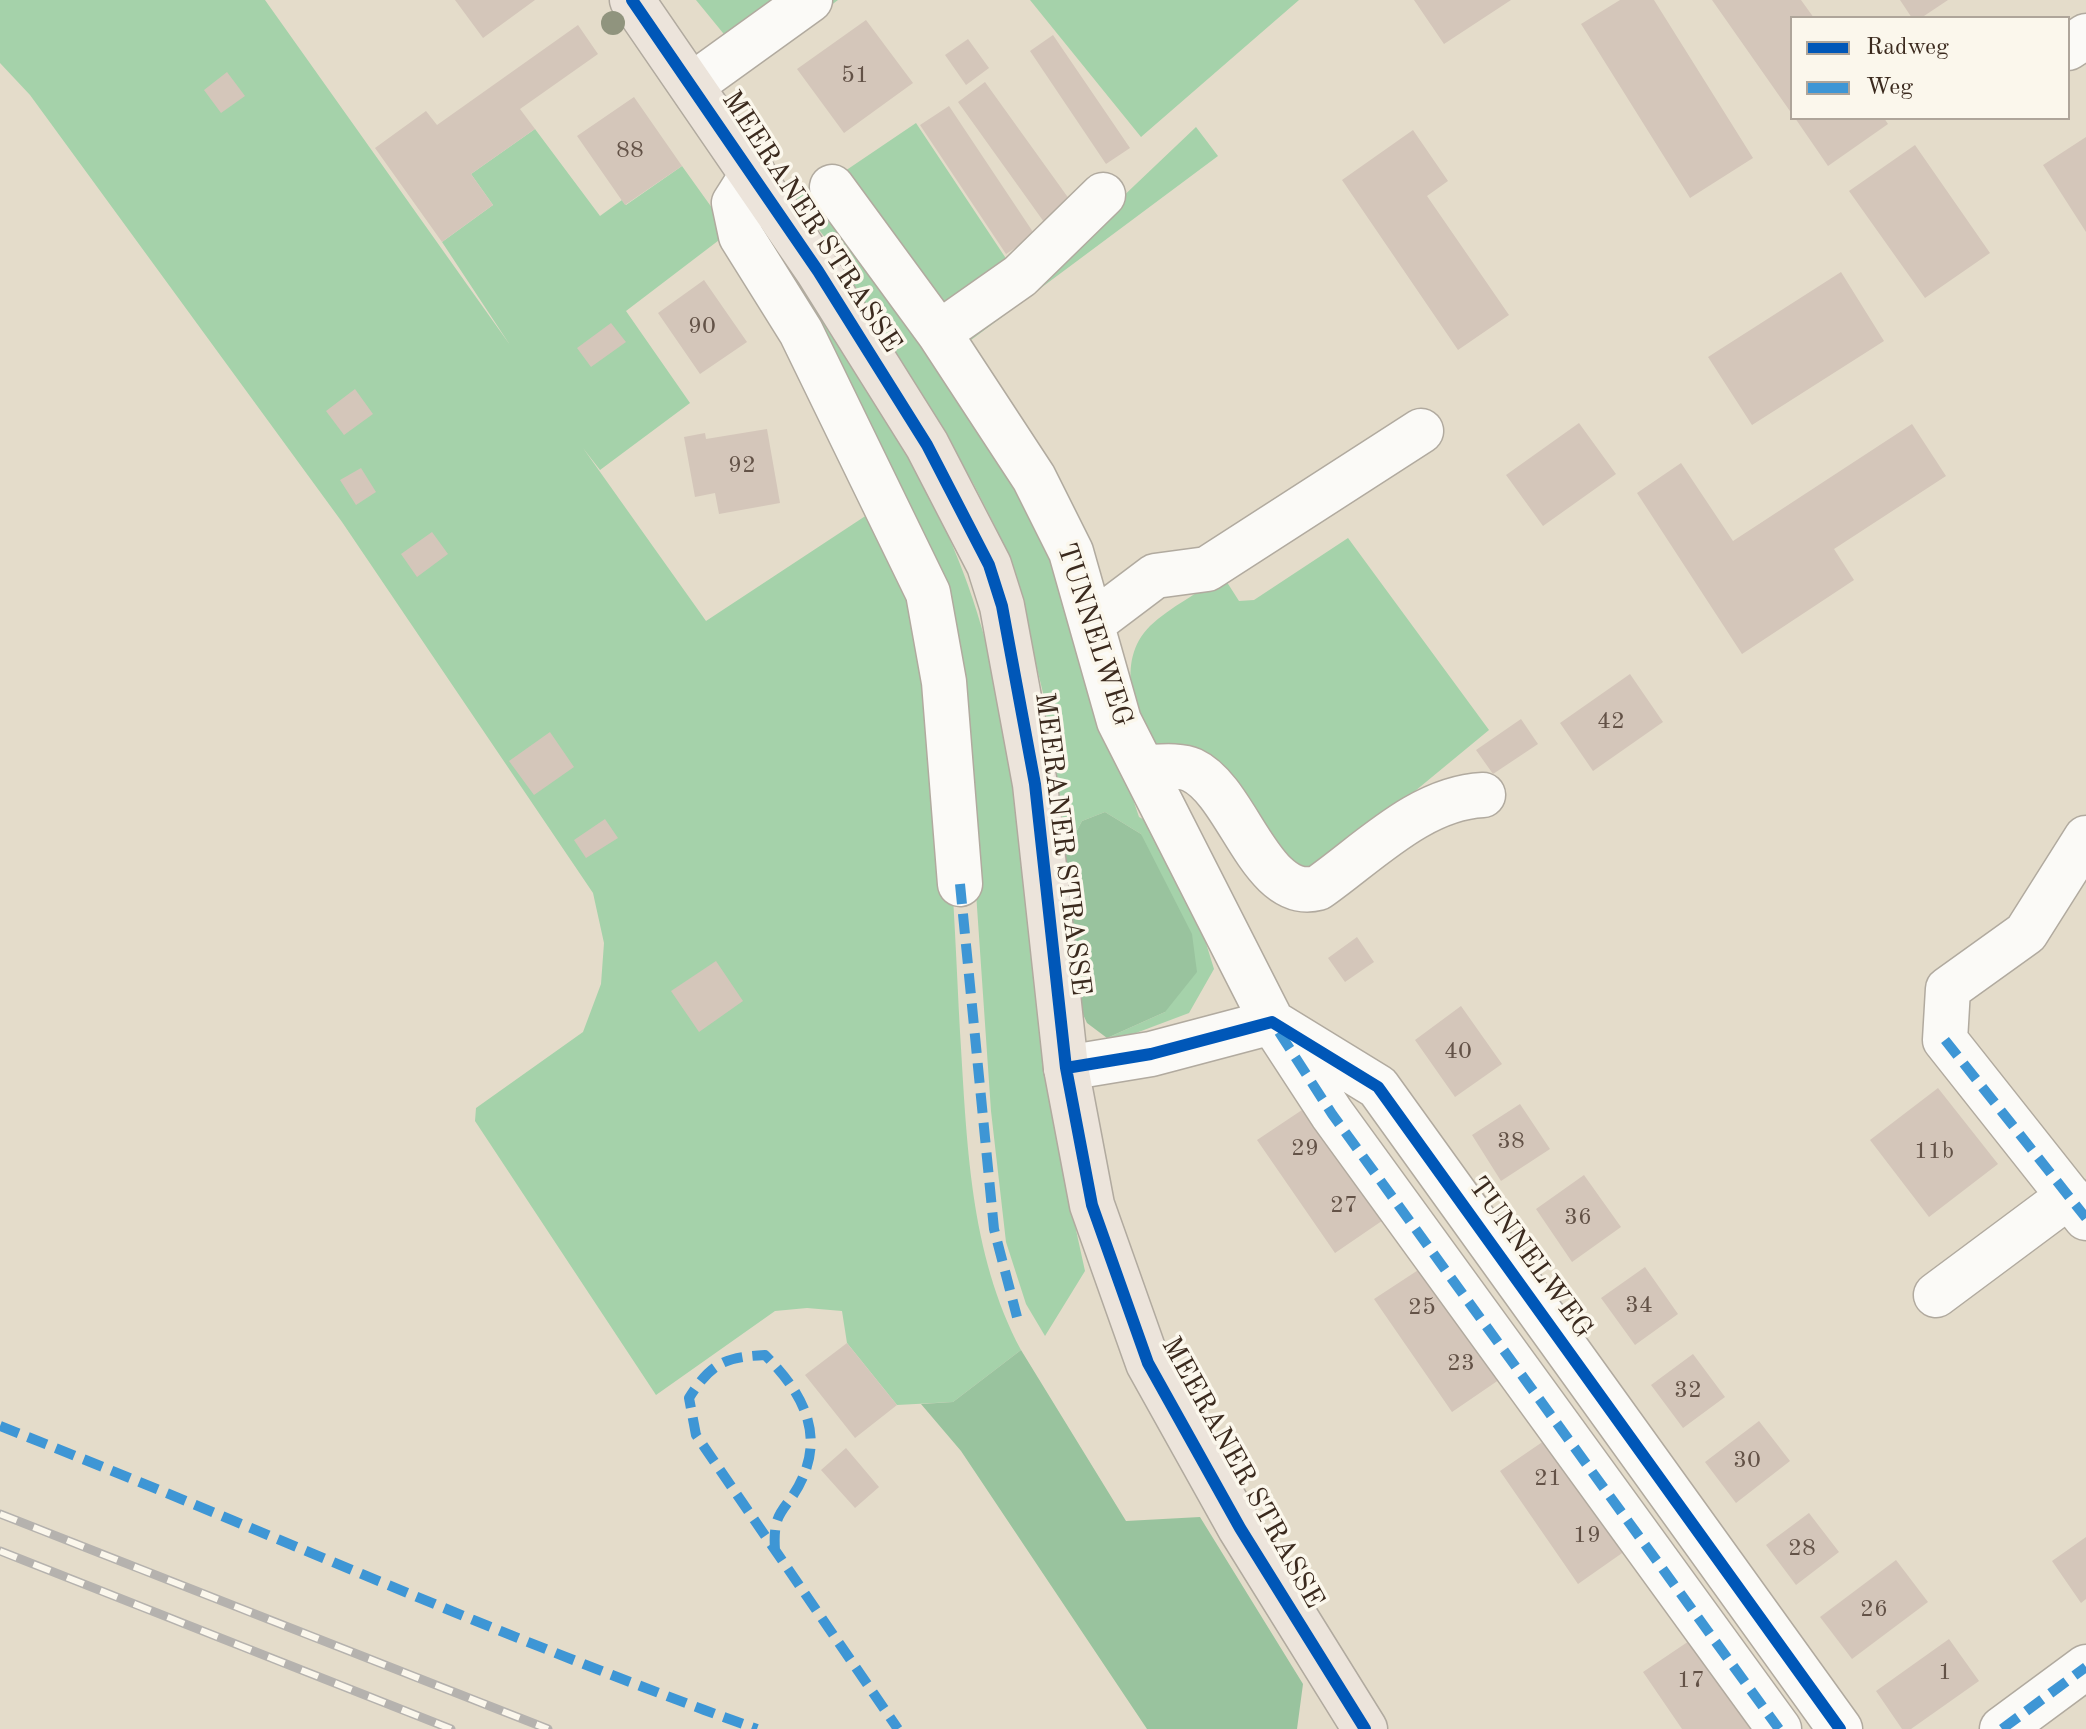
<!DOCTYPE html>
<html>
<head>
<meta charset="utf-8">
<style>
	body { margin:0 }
	#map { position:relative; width:2086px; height:1729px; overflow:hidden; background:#e4dcca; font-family:"Old Standard TT",serif }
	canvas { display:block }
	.legend { position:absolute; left:1790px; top:16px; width:280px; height:104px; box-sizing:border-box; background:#fbf7ec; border:2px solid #aea59a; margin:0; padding:10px 14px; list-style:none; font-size:24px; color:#3b2a1e }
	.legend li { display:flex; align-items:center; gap:16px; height:40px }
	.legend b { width:40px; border:2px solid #aea59a }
</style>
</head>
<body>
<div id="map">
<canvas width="2086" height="1729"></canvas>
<ul class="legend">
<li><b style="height:10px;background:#0057b8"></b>Radweg</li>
<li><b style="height:10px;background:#3e96d5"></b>Weg</li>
</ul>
</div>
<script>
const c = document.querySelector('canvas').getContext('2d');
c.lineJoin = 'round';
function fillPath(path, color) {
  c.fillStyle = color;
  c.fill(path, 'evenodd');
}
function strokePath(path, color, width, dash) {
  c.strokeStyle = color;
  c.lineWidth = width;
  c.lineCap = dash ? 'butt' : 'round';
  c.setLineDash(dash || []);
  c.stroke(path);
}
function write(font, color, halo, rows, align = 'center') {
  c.font = font + ' "Old Standard TT",serif';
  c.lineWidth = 7;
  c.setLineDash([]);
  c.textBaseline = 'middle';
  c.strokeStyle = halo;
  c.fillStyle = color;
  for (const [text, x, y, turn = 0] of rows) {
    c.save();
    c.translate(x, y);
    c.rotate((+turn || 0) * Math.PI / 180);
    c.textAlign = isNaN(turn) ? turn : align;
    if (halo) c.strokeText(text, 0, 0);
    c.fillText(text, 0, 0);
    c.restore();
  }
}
const green = new Path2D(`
	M0,0H265L510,345L442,242L493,205L471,174L535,129L600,216L622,200L626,205L682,166L725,226L727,234L626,311L690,403L600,470L583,448L706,621L876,509C899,545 906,587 916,629C950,759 953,898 960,1032C967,1141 969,1252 1021,1350L953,1402L897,1405L847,1343L842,1311L807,1308L775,1311L656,1395L475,1121L476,1108L583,1032L601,984L604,943L593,893L342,522L30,95L0,63Z
	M696,0H838L750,66Z
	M1030,0H1299L1141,137Z
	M916,123L1013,269L962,302H942L845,171Z
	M1196,127L1218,156L967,343L970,327L1054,262Z
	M806,185L1034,498L1136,794L1133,799L1139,817L1156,826L1188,885L1214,969L1189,1013L1120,1039L1107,1038L1165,1012L1141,834L1105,812L1082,821L1063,856L1044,697L1014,574L996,528L973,483L829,243L793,195Z
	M766,239C855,360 946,493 985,639C1017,756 1022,878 1036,998C1047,1090 1065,1180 1085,1271L1045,1336L1026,1304L1006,1242L991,1111L975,878L957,703Z
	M1348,538L1489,730L1306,881L1157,753C1135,717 1114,662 1150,626C1170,607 1200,592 1223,576L1239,601L1254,600Z`);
const forest = new Path2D(`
	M1105,812L1141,834L1192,934L1197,972L1165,1012L1107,1038L1087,1023L1081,1010L1063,856L1082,821Z
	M1021,1350L1126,1521L1200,1517L1303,1684L1297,1729H1147L961,1451L921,1404L953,1402Z`);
const building = new Path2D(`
	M455,0H535L483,38Z
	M1414,0H1511L1444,44Z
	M1620,0H1654L1753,158L1690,198L1581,24Z
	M1712,0H1801L1814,18H1792V114Z
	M1900,0H1948L1921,18H1912Z
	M866,20L913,83L844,133L797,69Z
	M578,25L598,54L520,109L535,129L471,174L493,205L442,242L375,148L426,111L437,125Z
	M1053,35L1130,148L1106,164L1030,51Z
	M968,39L989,68L966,85L945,55Z
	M227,72L245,96L221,113L204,90Z
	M985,82L1072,203L1044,222L958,102Z
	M634,97L682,166L625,205L577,136Z
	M949,106L1035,235L1006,254L920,125Z
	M1795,118H1884L1888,124L1828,166Z
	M1413,130L1448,181L1427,196L1509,315L1458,350L1342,180Z
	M2086,137V232L2043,165Z
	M1915,145L1990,253L1925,298L1849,191Z
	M1841,272L1884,341L1752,425L1708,357Z
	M704,280L747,342L700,374L658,313Z
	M611,323L626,342L591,367L577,348Z
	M355,389L373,414L344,435L326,411Z
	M1579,423L1616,474L1543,526L1506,475Z
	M1912,424L1946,476L1834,549L1854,580L1742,654L1637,493L1681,463L1733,541Z
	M767,429L780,503L719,514L715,493L695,497L684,437L705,433L706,439Z
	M361,468L376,492L356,505L340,480Z
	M432,532L448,554L417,577L401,554Z
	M1630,674L1663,722L1593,771L1560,723Z
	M1521,719L1538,744L1493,774L1476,750Z
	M550,732L574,767L534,795L509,761Z
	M605,819L618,838L586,858L574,840Z
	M1357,937L1374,962L1345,982L1328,958Z
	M716,961L743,1001L699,1032L671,991Z
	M1461,1006L1502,1064L1455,1097L1415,1040Z
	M1938,1088L1998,1164L1929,1217L1870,1140Z
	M1314,1102L1392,1214L1335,1253L1257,1140Z
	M1520,1104L1550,1149L1501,1181L1472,1135Z
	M1584,1175L1621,1227L1572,1262L1536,1209Z
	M1432,1261L1509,1373L1452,1412L1374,1299Z
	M1645,1267L1678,1314L1635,1345L1601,1298Z
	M847,1343L897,1405L855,1438L805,1375Z
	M1693,1354L1725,1397L1683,1428L1651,1385Z
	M1759,1421L1790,1461L1736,1503L1705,1462Z
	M1557,1432L1635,1544L1578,1584L1500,1471Z
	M846,1448L879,1487L855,1508L821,1470Z
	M1809,1513L1839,1552L1796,1585L1766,1545Z
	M2086,1537V1599L2081,1603L2052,1561Z
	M1896,1560L1928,1602L1852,1659L1820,1617Z
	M1701,1633L1767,1729H1682L1643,1672Z
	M1949,1639L1979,1681L1911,1729H1902L1876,1691Z`);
const minor = new Path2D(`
	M2068,48L2086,36
	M692,85L810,0
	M753,173L734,203L741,236L801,332L928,593L944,682L960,884
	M832,187L939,333L1034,478L1071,552L1119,721L1272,1022L1332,1114L1779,1729
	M939,333L1020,276L1103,195
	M1094,622L1155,576L1207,569L1421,431
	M1143,767C1157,767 1179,764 1192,770C1239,792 1260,903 1318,888C1368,853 1420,798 1483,795
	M2086,838L2026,933L1948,989L1945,1040L2086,1218
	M1066,1068L1151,1054L1272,1022L1378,1087L1840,1729
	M1936,1295L2069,1196
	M2002,1729L2086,1667`);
const major = new Path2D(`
	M632,0L818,271L927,445L989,565L1002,606L1035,784L1066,1068L1092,1205L1148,1363L1240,1528L1365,1729`);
const rail = new Path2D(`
	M0,1514L548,1729
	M0,1551L451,1729`);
const quiet = new Path2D(`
	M960,884L994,1229L1017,1317
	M1279,1032L1332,1114L1779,1729
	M1945,1040L2086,1218
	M0,1426C253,1525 501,1638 757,1729
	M775,1550C772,1506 788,1512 803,1477C824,1429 799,1389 765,1355C725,1357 711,1363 689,1398L696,1435L898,1729
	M2002,1729L2086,1667`);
const cycleway = new Path2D(`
	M632,0L818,271L927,445L989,565L1002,606L1035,784L1066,1068L1092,1205L1148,1363L1240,1528L1365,1729
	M1066,1068L1151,1054L1272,1022L1378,1087L1840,1729`);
const trees = [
	[613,23]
];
const numberNames = [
	["51",855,76],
	["88",630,151],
	["90",702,327],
	["92",742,466],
	["42",1611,722],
	["40",1458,1052],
	["38",1511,1142],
	["29",1305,1149],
	["11b",1934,1152],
	["27",1344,1206],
	["36",1578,1218],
	["34",1639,1306],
	["25",1422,1308],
	["23",1461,1364],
	["32",1688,1391],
	["30",1747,1461],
	["21",1548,1479],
	["19",1587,1536],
	["28",1802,1549],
	["26",1874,1610],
	["1",1945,1673],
	["17",1691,1681]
];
const streetNames = [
	["MEERANER STRASSE",811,222,57],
	["TUNNELWEG",1094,635,72],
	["MEERANER STRASSE",1062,844,83],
	["TUNNELWEG",1530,1258,54],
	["MEERANER STRASSE",1242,1473,61]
];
fillPath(green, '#a5d2aa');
fillPath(forest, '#99c39e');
fillPath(building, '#d4c6ba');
strokePath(minor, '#b1aa9f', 47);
strokePath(major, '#b1aa9f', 47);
strokePath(minor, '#fbfaf7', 44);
strokePath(major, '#ece4db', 44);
strokePath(rail, '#b5b2ae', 9);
strokePath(rail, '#fbf7ec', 6, [18]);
strokePath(quiet, '#3e96d5', 10, [20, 10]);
strokePath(cycleway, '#0057b8', 12);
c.fillStyle = '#90947e';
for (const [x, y] of trees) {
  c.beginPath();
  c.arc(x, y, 12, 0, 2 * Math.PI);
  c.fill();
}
write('24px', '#635247', null, numberNames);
write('28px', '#3b2a1e', '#fbf7ec', streetNames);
</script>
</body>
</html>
